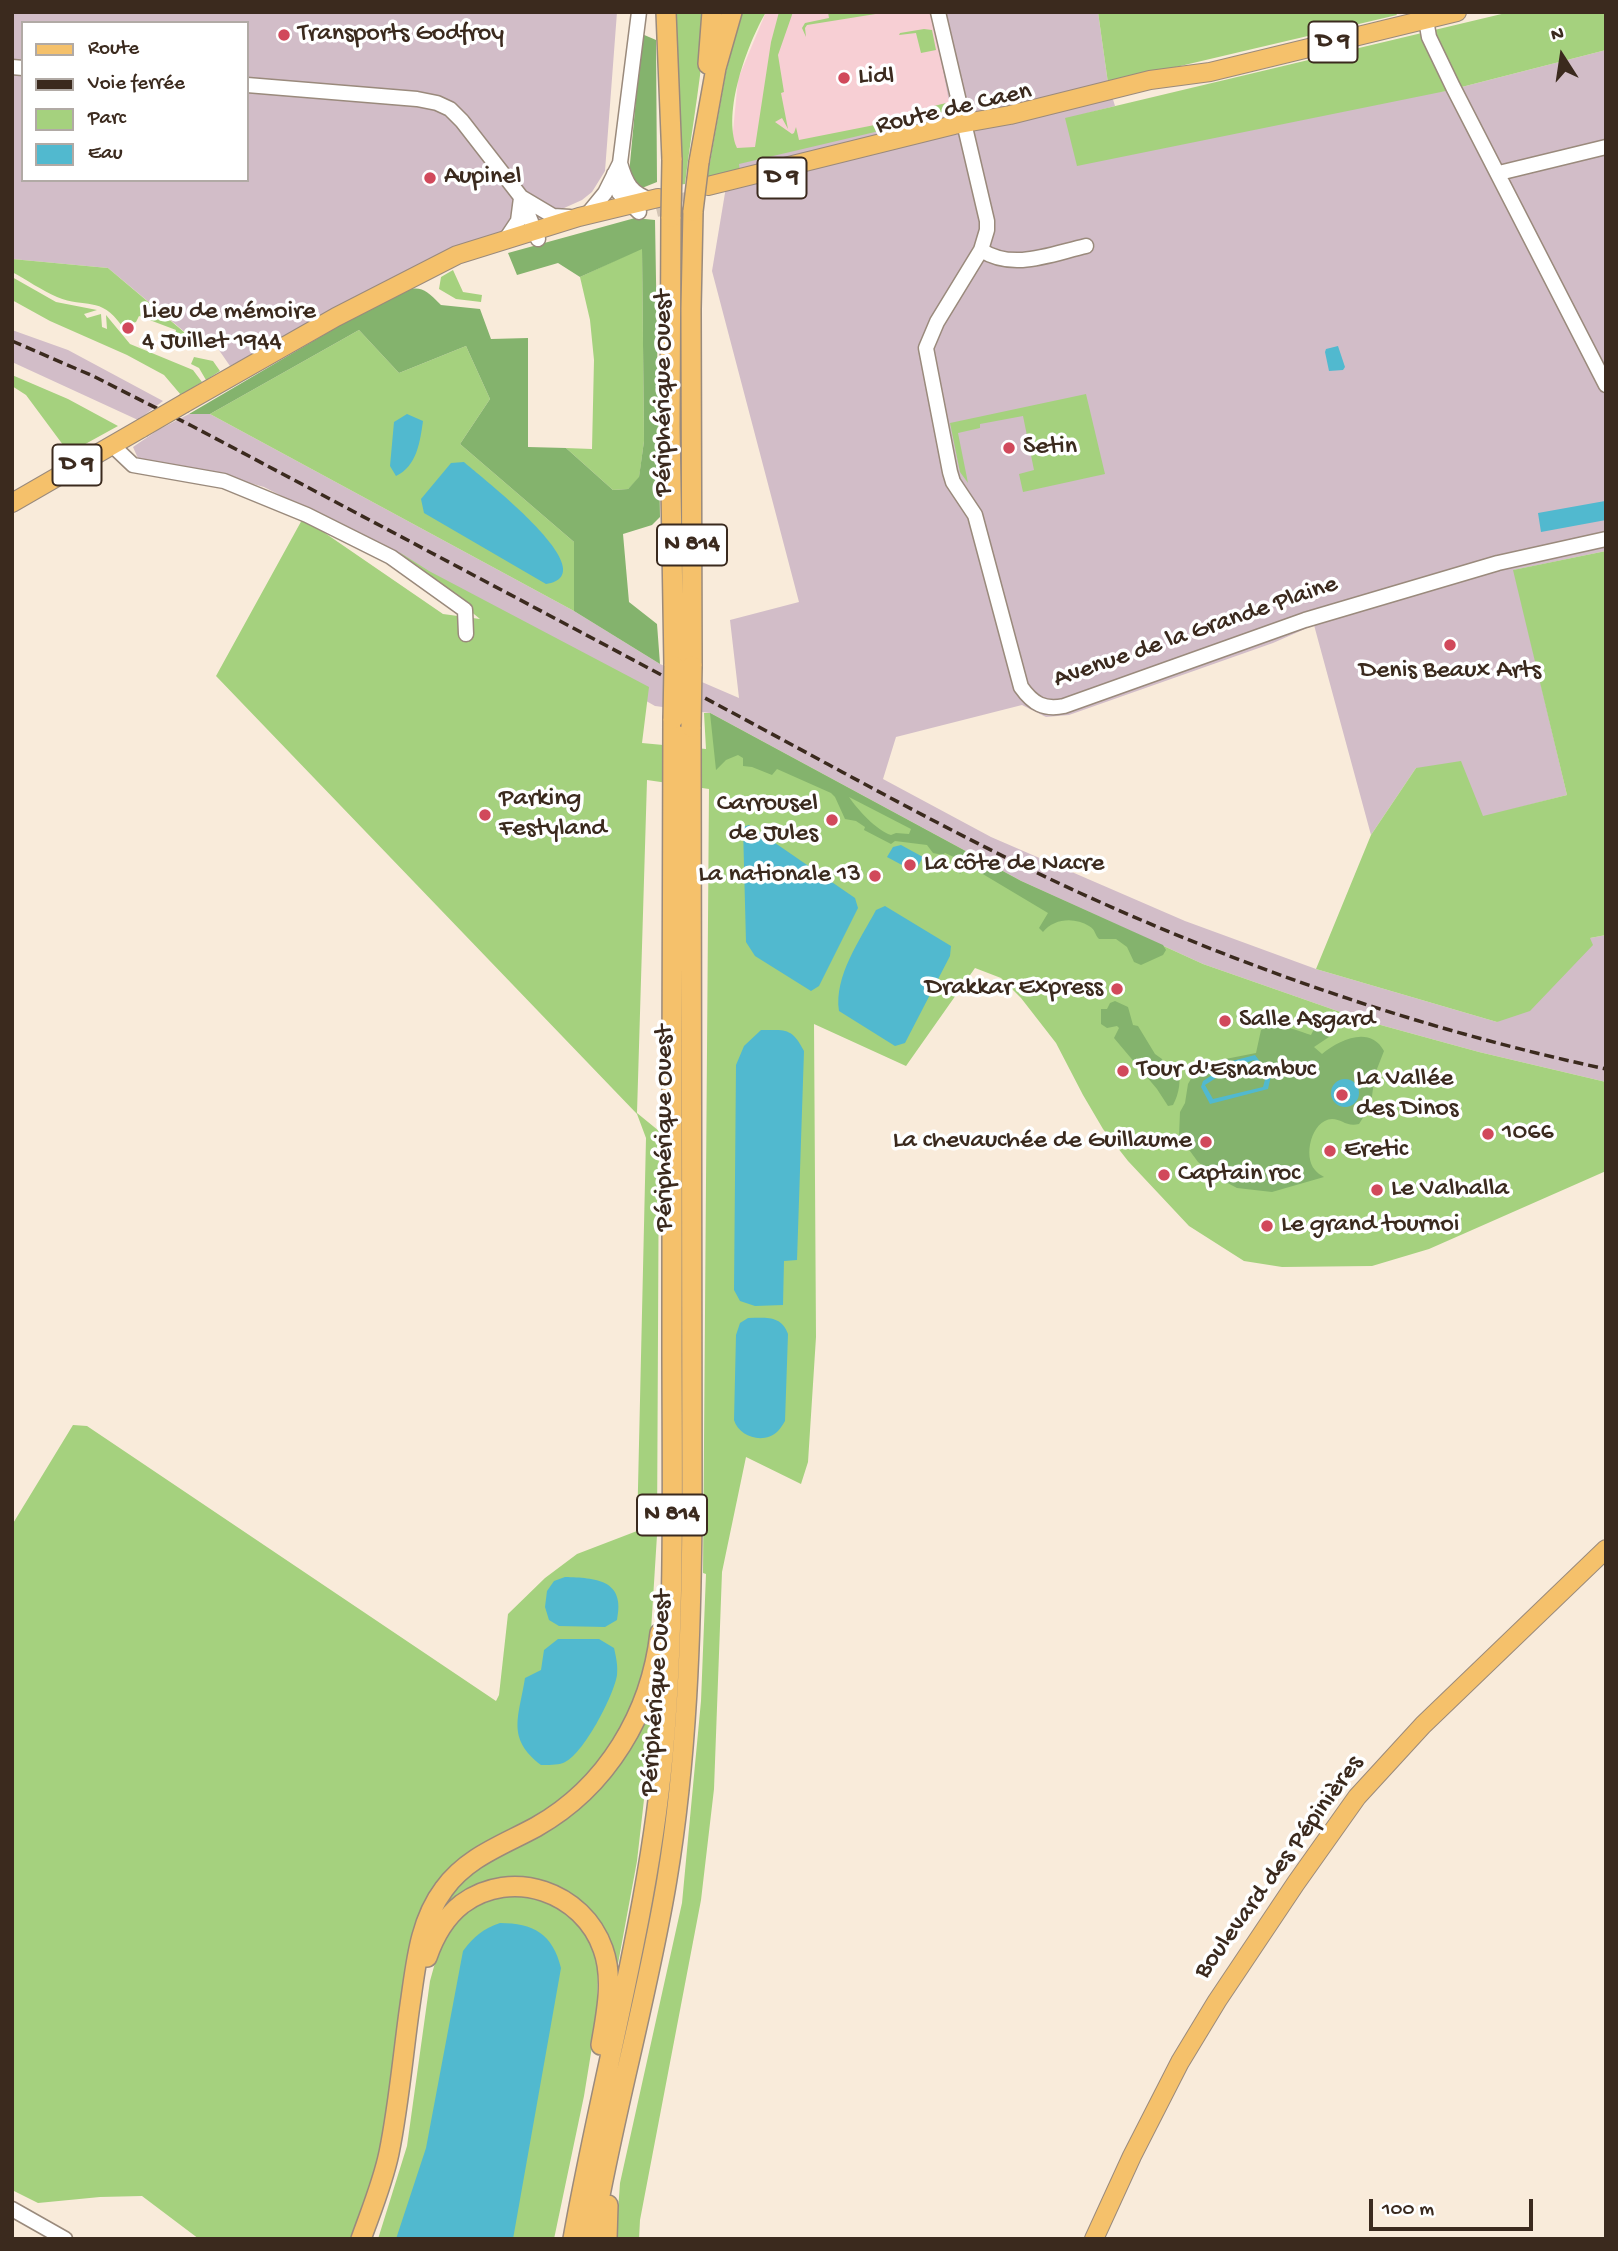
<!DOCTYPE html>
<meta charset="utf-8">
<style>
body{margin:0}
#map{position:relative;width:1618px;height:2251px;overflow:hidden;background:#f9ebda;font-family:"Gochi Hand",sans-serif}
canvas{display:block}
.frame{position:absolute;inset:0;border:14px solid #3b2a1e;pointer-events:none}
.legend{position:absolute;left:21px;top:21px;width:228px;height:161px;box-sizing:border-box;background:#fff;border:2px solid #b1aaa5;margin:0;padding:9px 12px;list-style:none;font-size:21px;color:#3b2a1e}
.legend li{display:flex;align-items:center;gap:14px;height:35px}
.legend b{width:35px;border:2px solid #b1aaa5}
.north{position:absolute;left:1527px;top:21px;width:70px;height:70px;-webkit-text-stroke:5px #fff;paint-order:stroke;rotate:348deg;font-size:19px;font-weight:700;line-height:28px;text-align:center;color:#3b2a1e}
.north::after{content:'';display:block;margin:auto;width:24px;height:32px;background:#3b2a1e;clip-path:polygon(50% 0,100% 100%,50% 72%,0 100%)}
.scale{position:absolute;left:1369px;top:2199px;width:164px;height:32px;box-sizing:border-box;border:4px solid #3b2a1e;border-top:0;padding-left:9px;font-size:21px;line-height:24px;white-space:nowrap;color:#3b2a1e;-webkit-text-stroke:5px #fff;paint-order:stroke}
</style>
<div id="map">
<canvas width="1618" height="2251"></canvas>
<div class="frame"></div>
<ul class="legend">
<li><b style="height:9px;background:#f5c16b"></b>Route</li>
<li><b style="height:9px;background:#3b2a1e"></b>Voie ferrée</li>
<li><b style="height:19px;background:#a5d17e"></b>Parc</li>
<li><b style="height:19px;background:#51b9cf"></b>Eau</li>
</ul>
<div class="north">N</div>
<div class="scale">100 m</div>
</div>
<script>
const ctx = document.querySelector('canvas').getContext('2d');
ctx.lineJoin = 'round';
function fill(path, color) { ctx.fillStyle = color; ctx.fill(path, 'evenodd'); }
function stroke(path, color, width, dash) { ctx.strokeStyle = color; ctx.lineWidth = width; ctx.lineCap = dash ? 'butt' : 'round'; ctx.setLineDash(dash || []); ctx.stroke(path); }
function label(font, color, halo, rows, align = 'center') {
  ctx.font = font + ' "Gochi Hand",sans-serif'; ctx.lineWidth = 7; ctx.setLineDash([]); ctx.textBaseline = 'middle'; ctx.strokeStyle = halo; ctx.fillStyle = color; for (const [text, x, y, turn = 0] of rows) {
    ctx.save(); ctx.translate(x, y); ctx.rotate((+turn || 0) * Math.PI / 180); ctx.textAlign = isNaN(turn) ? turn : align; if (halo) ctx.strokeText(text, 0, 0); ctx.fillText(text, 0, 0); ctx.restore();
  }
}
fill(new Path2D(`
 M 766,12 L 932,12 L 952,112 L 730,163 L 738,79 Z`), '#f7cfd4');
fill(new Path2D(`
 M 12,12 L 617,12 L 605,171 L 592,192 L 582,200 L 334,311 L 230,366 L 212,340 L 205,336 L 198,343 L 108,268 L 12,259 ZM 23,23 L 247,23 L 247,180 L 23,180 Z
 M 932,12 L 1098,12 L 1108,83 L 1115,106 L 1065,119 L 1446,91 L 1606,50 L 1606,551 L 1514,570 L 1567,795 L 1483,817 L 1416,768 L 1371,835 L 1314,625 L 1273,643 L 1069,715 L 1046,717 L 1022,705 L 896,737 L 883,779 L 991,837 L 1185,921 L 1316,969 L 1497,1022 L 1590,938 L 1606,935 L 1606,1082 L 1479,1052 L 1366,1021 L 1203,964 L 1021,881 L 710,713 L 655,706 L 325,518 L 264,487 L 220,475 L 140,463 L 133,447 L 158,430 L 189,414 L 210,414 L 574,611 L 660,664 L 739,698 L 730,620 L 799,602 L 712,271 L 730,163 L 951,112 Z
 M 12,330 L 68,350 L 163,401 L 138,420 L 12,362 Z`), '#d2bdc8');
fill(new Path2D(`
 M 677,12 L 706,12 C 703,70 692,126 685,184 L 677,185 Z
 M 742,12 L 766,12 C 747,45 722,112 737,148 L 755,147 L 771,42 L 779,12 L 793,12 L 778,55 L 784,92 L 781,93 L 788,129 L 782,118 L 775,122 L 792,134 L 794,133 L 796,127 L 799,140 L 925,115 L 934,106 L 946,103 L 942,112 L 926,120 L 739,164 L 740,173 L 707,179 L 726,72 Z
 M 828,12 L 838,12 L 839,14 L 888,12 L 807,25 L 805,28 L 806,37 L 802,28 L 805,23 L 829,18 Z
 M 1098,12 L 1395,12 L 1397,15 L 1108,83 Z
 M 1510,12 L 1606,12 L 1606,50 L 1446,91 L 1077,166 L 1065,118 Z
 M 924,29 L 932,30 L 936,50 L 921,53 L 916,33 L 899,35 L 900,33 Z
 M 642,248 L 644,441 L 639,478 L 628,489 L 613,490 L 566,448 L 592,449 L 594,360 L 590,320 L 580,277 Z
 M 12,259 L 108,268 L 203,348 L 174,338 L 176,330 L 139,316 L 136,322 L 122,326 C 100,295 86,309 57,297 C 41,290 27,280 12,272 Z
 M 453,270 L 463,292 L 482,295 L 481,302 L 456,299 L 439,289 L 441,277 Z
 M 12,277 L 56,302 L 97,310 L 84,314 L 87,318 L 101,314 L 102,327 L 107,329 L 106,315 L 130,344 L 193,370 L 202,382 L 181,395 L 164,375 L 151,368 L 127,355 L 50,321 L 12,300 Z
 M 359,330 L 399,373 L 466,346 L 490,399 L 460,444 L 574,542 L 574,611 L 210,414 Z
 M 194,357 L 213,361 L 220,371 L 206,380 L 199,368 L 191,364 Z
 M 12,375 L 68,399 L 118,426 L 69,453 L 26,395 L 12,386 Z
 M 1086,394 L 1105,474 L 1023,492 L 1019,474 L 1034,470 L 1023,416 L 980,424 L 980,428 L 958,433 L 968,483 L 960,472 L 950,423 Z
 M 303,518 L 443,614 L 480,619 L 399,552 L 429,571 L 649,687 L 642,743 L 706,749 L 704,713 L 710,713 L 1021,881 L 1203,964 L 1366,1021 L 1479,1052 L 1606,1082 L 1606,1171 L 1429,1249 L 1372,1266 L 1282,1267 L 1244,1261 L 1189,1226 L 1128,1161 L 1103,1129 L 1083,1095 L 1056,1043 L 1021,998 L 1001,978 L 975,968 L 906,1066 L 814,1024 L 816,1337 L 808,1462 L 801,1484 L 746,1457 L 722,1572 L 714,1789 L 701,1900 L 640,2220 L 639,2239 L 616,2239 L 620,2183 L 682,1903 L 701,1701 L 706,1574 L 703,1573 L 709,789 L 647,780 L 637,1113 L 659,1131 L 657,1535 L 651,1631 L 645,1669 L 624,1734 L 575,1793 L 435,1887 L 387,2130 L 355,2239 L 199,2239 L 142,2196 L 100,2197 L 38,2203 L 12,2190 L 12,1525 L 73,1425 L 87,1426 L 496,1701 L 499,1695 L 508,1614 L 545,1578 L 577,1554 L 637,1531 L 646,1138 L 637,1114 L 216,676 Z
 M 1606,551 L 1606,935 L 1590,938 L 1593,945 L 1530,1011 L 1497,1022 L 1316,969 L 1371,835 L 1416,768 L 1461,761 L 1483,816 L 1567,795 L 1513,570 Z
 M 649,1701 L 655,1703 L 637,1861 L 615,1980 L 605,1938 L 529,1881 L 433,1915 L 462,1874 L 568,1810 Z
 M 507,1894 L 548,1898 L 581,1928 L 593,1949 L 598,1967 L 597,2016 L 584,2096 L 554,2239 L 378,2239 L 407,2146 L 430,1981 L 438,1952 L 450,1929 L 466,1912 L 483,1902 Z`), '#a5d17e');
fill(new Path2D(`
 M 642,34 L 656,40 L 657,182 L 642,188 L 630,184 L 629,174 Z
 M 635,218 L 655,220 L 660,517 L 652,525 L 623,534 L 629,602 L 657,624 L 660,664 L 574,611 L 574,542 L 460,444 L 490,399 L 466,346 L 399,373 L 359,330 L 210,414 L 189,414 L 395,293 C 421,285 423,287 441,305 L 480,309 L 491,339 L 528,338 L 528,447 L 566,448 L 613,490 L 628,489 L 639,477 L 644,441 L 642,249 L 580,277 L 558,263 L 517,275 L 508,253 Z
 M 710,713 L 1021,881 L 1163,945 L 1166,950 L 1163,955 L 1141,965 L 1134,962 L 1127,947 L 1116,939 L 1099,939 C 1094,934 1096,930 1089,926 C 1075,917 1054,918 1043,932 L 1039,928 L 1048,913 L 966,864 L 960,874 L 954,861 L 956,858 L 945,853 L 943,855 L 933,853 L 927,845 L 895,841 L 891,844 L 864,830 L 865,827 L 856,821 L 845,819 L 835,797 L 831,793 L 777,769 L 772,775 L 752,767 L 743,766 L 743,758 L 738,755 L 726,760 L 716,770 ZM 849,797 L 911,829 L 909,834 L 896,833 L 891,835 C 876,830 858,810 849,797 Z
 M 1115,1001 L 1128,1007 L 1133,1025 L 1138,1026 L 1155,1054 L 1162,1059 L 1165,1068 L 1177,1068 C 1182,1079 1179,1094 1173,1105 L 1168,1106 L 1157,1089 L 1114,1038 L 1119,1028 L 1117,1026 L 1107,1028 L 1101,1024 L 1101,1009 L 1107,1009 L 1110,1003 Z
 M 1316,1025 L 1332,1028 L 1332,1035 L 1314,1047 L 1322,1054 C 1339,1040 1370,1025 1384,1051 L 1375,1074 L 1370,1111 L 1366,1113 L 1359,1124 C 1346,1127 1342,1119 1332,1119 C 1311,1120 1303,1157 1315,1170 C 1317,1173 1321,1175 1324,1177 L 1272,1192 L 1237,1188 L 1220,1179 L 1198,1162 L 1179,1136 L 1180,1112 L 1185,1103 L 1188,1084 L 1192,1077 L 1210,1062 L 1256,1053 L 1261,1030 C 1276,1021 1296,1030 1311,1035 Z`), '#84b36d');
fill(new Path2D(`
 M 1338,346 L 1345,367 L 1343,370 L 1329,371 L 1325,352 L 1326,349 Z
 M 407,414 L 423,421 C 420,442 417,466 396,476 L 390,466 L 394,422 Z
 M 464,462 C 478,475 610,575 546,584 L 424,513 L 421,499 L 451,463 Z
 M 1605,501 L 1606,520 L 1541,532 L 1538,513 Z
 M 749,825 L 855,898 L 858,908 L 819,986 L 811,991 L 755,956 L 746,942 L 743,827 Z
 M 901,845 L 923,857 L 915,872 L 887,857 L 893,847 Z
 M 885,906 L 951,946 L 950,956 L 905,1043 L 895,1046 L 839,1011 C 834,976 860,940 876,910 Z
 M 761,1030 C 785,1030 792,1027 804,1051 L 797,1260 L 784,1261 L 783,1305 L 755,1306 L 740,1301 L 734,1290 L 736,1065 L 744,1046 Z
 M 1255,1055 L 1271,1076 L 1268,1089 L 1210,1104 L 1201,1087 L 1203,1081 L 1221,1069 L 1224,1073 L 1205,1085 L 1213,1099 L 1263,1087 L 1266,1076 L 1254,1060 L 1228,1069 L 1226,1065 L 1232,1061 Z
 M1331 1093a14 14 0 1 1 28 0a14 14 0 1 1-28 0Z
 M 748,1318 C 766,1318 781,1315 788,1334 L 785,1421 C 783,1424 781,1428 778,1431 C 764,1445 739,1437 734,1420 L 736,1335 L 740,1323 Z
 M 565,1577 C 595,1578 626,1579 617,1620 L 605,1627 L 559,1626 L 549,1620 L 545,1607 L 547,1591 L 554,1581 Z
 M 558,1639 L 599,1639 L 614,1648 C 616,1657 618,1665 617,1675 C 614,1695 583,1756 563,1763 C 557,1765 548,1765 541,1765 C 506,1738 519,1717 525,1678 L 541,1670 L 544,1650 Z
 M 500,1923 C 533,1923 553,1934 561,1968 L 513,2239 L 396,2239 L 426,2148 L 463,1951 C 474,1936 483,1929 500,1923 Z`), '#51b9cf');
stroke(new Path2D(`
 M 656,208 L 708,196`), '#d3c4b4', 18, [18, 9]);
const minor = new Path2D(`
 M 938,12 L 987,221 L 987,230 L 981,250 L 937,322 L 926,348 L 950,472 L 953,482 L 975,515 L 1021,687 C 1033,704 1044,710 1064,706 L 1305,620 L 1498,563 L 1606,539
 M 1426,20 L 1429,37 L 1453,87 L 1606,385
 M 12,67 L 23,68
 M 247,85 L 417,99 L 437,103 L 450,109 L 462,121 L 521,197 L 538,239
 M 620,163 C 626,184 631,193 651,200
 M 1499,173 L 1606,147
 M 614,174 L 619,193 L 639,212
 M 521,197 L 553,216 L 570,217
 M 587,215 L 605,193 L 620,163 L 639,12
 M 506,239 L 518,221 L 521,198
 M 981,250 C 1013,271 1051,254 1086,246
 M 112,445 L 133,465 L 224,481 L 307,515 L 391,557 L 465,610 L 466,634
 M 12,2209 L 65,2239`);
const major = new Path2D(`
 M 708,186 L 954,125 L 1010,115 L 1150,80 L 1210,72 L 1457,12
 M 185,403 L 336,317 L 457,255 L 579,217 L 658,198
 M 12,503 L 142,428
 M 1094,2239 L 1132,2156 L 1180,2062 L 1217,2001 L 1296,1883 L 1357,1797 L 1423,1725 L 1606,1549`);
const highway = new Path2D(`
 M 666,12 L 672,160
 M 708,64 L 712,12
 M 699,162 L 716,68 L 732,12
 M 671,217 L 670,427 L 674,666
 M 692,666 L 691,309 L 693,211
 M 427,1957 C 434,1937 444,1918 462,1904 C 512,1867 583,1892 603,1949 C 614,1979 606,2015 601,2045
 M 361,2239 C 371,2211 383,2182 389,2153 C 399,2104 403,2054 410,2005 C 416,1965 419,1922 444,1889 C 467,1857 503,1845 536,1827 C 607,1787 651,1713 660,1633
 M 573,2239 C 603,2070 652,1904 665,1733 C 675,1603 672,1471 672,1341 C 673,1134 671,926 673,719
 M 592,2239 C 612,2118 647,2000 667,1879 C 687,1758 691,1636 692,1513 L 691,727
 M 607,2239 L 608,2205`);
stroke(minor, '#9a8a7c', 17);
stroke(major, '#9a8a7c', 20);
stroke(highway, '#9a8a7c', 22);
stroke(minor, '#fff', 14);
stroke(major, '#f5c16b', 18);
stroke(highway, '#f5c16b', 19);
stroke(new Path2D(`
 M 12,341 L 93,376 L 192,426 C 368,519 543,612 718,705 C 838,769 956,836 1080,893 C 1249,970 1424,1030 1606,1069`), '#3b2a1e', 3.5, [10, 5]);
const majorBridge = new Path2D(`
 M 142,428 L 185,403`);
const highwayBridge = new Path2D(`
 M 693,211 L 699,162
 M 671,217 L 672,160
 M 673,719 L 674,666
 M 691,727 L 692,666`);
stroke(majorBridge, '#9a8a7c', 20, []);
stroke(highwayBridge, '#9a8a7c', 22, []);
stroke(majorBridge, '#f5c16b', 18);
stroke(highwayBridge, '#f5c16b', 19);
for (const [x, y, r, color] of [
 [284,35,7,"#d1495b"],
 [844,78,7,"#d1495b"],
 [430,178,7,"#d1495b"],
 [128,328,7,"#d1495b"],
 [1009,448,7,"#d1495b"],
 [1450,645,7,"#d1495b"],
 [485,815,7,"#d1495b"],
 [832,820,7,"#d1495b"],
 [910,865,7,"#d1495b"],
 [875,876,7,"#d1495b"],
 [1117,989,7,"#d1495b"],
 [1225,1021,7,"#d1495b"],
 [1123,1071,7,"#d1495b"],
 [1342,1095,7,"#d1495b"],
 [1488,1134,7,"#d1495b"],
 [1206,1142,7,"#d1495b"],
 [1330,1151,7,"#d1495b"],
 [1164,1175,7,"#d1495b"],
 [1377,1190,7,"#d1495b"],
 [1267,1226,7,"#d1495b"]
]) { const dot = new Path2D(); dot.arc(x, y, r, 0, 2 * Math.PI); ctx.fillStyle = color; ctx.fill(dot); stroke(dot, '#fff', 2.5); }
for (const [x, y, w] of [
 [1333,42,49],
 [782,178,49],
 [77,465,49],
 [692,545,70],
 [672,1515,70]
]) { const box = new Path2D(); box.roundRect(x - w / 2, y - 20.5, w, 41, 5); ctx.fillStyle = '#fff'; ctx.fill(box); stroke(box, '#3b2a1e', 2); }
label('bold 24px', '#3b2a1e', null, [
 ["D 9",1333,42],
 ["D 9",782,178],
 ["D 9",77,465],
 ["N 814",692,545],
 ["N 814",672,1515]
]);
label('26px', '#3b2a1e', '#fff', [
 ["Transports Godfroy",298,35],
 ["Lidl",858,78],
 ["Aupinel",444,178],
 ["Lieu de mémoire",142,313],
 ["4 Juillet 1944",142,343],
 ["Setin",1023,448],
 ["Denis Beaux Arts",1450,672,"center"],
 ["Parking",499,800],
 ["Festyland",499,830],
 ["Carrousel",818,805,"right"],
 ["de Jules",818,835,"right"],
 ["La côte de Nacre",924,865],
 ["La nationale 13",861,876,"right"],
 ["Drakkar Express",1103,989,"right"],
 ["Salle Asgard",1239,1021],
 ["Tour d'Esnambuc",1137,1071],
 ["La Vallée",1356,1080],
 ["des Dinos",1356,1110],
 ["1066",1502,1134],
 ["La chevauchée de Guillaume",1192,1142,"right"],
 ["Eretic",1344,1151],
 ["Captain roc",1178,1175],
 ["Le Valhalla",1391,1190],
 ["Le grand tournoi",1281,1226]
], 'left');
label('26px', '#3b2a1e', '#fff', [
 ["Route de Caen",954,110,-13],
 ["Périphérique Ouest",665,393,-90],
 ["Avenue de la Grande Plaine",1196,633,-19],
 ["Périphérique Ouest",666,1128,-90],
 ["Périphérique Ouest",658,1693,-86],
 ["Boulevard des Pépinières",1280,1868,-54]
]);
</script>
